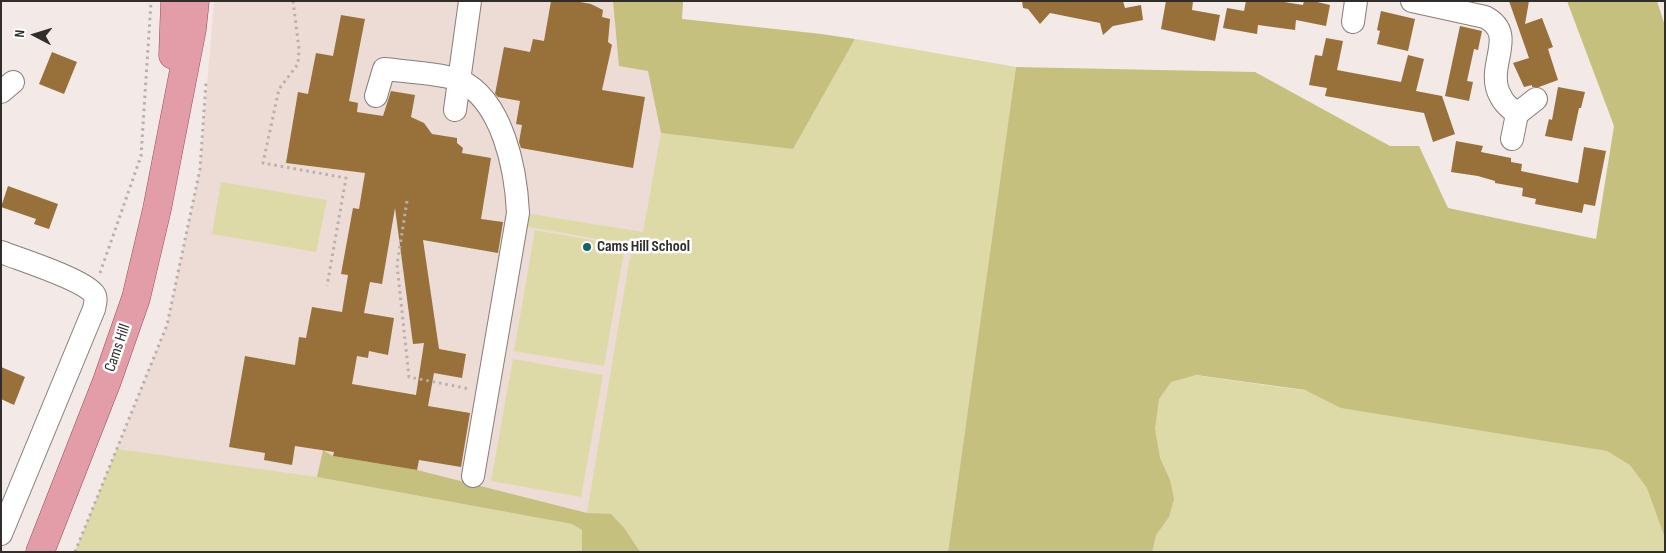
<!DOCTYPE html>
<style>
body{margin:0}
#map{position:relative;width:1666px;height:553px;overflow:hidden;background:#f3e9e6;font-family:"Sofia Sans Condensed",sans-serif}
canvas{display:block}
.frame{position:absolute;inset:0;border:2px solid #302d2b;pointer-events:none}
.north{position:absolute;left:10px;top:10px;width:50px;height:50px;-webkit-text-stroke:4px #fff;paint-order:stroke;rotate:275deg;font-size:14px;font-weight:700;line-height:20px;text-align:center;color:#302d2b}
.north::after{content:'';display:block;margin:auto;width:18px;height:22px;background:#302d2b;clip-path:polygon(50% 0,100% 100%,50% 72%,0 100%)}
</style>
<div id="map">
<canvas width="1666" height="553"></canvas>
<div class="frame"></div>
<div class="north">N</div>
</div>
<script>
const ctx = document.querySelector('canvas').getContext('2d');
ctx.lineJoin = 'round';
function fill(path, color) { ctx.fillStyle = color; ctx.fill(path, 'evenodd'); }
function stroke(path, color, width, dash) { ctx.strokeStyle = color; ctx.lineWidth = width; ctx.lineCap = dash ? 'butt' : 'round'; ctx.setLineDash(dash || []); ctx.stroke(path); }
function label(font, color, halo, rows, align = 'center') {
  ctx.font = font + ' "Sofia Sans Condensed",sans-serif'; ctx.lineWidth = 5; ctx.setLineDash([]); ctx.textBaseline = 'middle'; ctx.strokeStyle = halo; ctx.fillStyle = color; for (const [text, x, y, turn = 0] of rows) {
    ctx.save(); ctx.translate(x, y); ctx.rotate((+turn || 0) * Math.PI / 180); ctx.textAlign = isNaN(turn) ? turn : align; if (halo) ctx.strokeText(text, 0, 0); ctx.fillText(text, 0, 0); ctx.restore();
  }
}
fill(new Path2D(`
 M 214,1 L 683,1 L 682,19 L 821,34 L 1016,67 L 948,552 L 75,552 L 167,325 L 200,169 Z`), '#eddcd5');
fill(new Path2D(`
 M 855,39 L 1016,67 L 948,552 L 640,552 L 625,529 L 611,515 L 587,513 L 632,245 L 523,226 L 525,213 L 643,232 L 661,133 L 793,149 Z
 M 221,182 L 327,200 L 316,252 L 212,234 Z
 M 535,230 L 625,246 L 604,366 L 514,351 Z
 M 513,359 L 603,375 L 581,497 L 491,481 Z
 M 1144,368 L 1665,441 L 1665,552 L 1100,552 Z
 M 117,449 L 317,477 L 572,524 L 582,530 L 582,552 L 75,552 Z`), '#dddaa7');
fill(new Path2D(`
 M 613,1 L 683,1 L 682,19 L 821,34 L 855,39 L 793,149 L 661,133 L 648,71 L 619,66 Z
 M 1567,1 L 1657,1 L 1665,26 L 1665,538 L 1647,488 L 1630,465 L 1607,451 L 1341,408 L 1305,390 L 1196,375 L 1171,382 L 1159,399 L 1155,429 L 1160,458 L 1170,480 L 1174,499 L 1169,517 L 1156,535 L 1152,552 L 948,552 L 1016,67 L 1255,72 L 1390,146 L 1419,146 L 1448,208 L 1596,239 L 1614,126 Z
 M 323,450 L 333,456 L 417,470 L 587,513 L 611,514 L 625,529 L 640,552 L 582,552 L 582,530 L 572,524 L 317,477 Z`), '#c5c07e');
fill(new Path2D(`
 M 551,1 L 575,1 L 591,4 L 603,10 L 602,17 L 610,19 L 608,42 L 612,45 L 602,90 L 645,97 L 633,168 L 521,148 L 519,142 L 522,125 L 516,124 L 520,101 L 498,97 L 495,94 L 504,47 L 530,52 L 533,39 L 544,41 Z
 M 1022,1 L 1123,1 L 1125,8 L 1141,5 L 1143,20 L 1113,26 L 1103,35 L 1100,23 L 1050,13 L 1040,24 L 1028,9 L 1023,8 Z
 M 1166,1 L 1193,1 L 1192,10 L 1220,15 L 1215,41 L 1161,29 Z
 M 1246,1 L 1278,1 L 1303,5 L 1304,1 L 1313,1 L 1330,5 L 1326,26 L 1296,20 L 1295,30 L 1258,25 L 1257,34 L 1223,28 L 1227,8 L 1244,11 Z
 M 1509,1 L 1529,1 L 1525,24 L 1542,18 L 1553,47 L 1548,49 L 1558,80 L 1539,87 L 1532,87 L 1532,85 L 1524,87 L 1513,63 L 1529,58 Z
 M 1381,11 L 1415,19 L 1408,51 L 1377,44 L 1380,31 L 1377,30 Z
 M 341,15 L 365,19 L 349,101 L 358,103 L 357,112 L 383,116 L 391,91 L 415,95 L 411,117 L 424,123 L 432,134 L 457,138 L 457,143 L 463,148 L 462,153 L 491,158 L 481,219 L 503,222 L 498,253 L 423,240 L 439,349 L 466,354 L 462,378 L 434,373 L 428,406 L 470,413 L 461,467 L 419,460 L 417,470 L 333,456 L 334,452 L 295,446 L 292,465 L 264,460 L 265,453 L 229,447 L 245,356 L 295,365 L 299,337 L 306,338 L 312,307 L 342,312 L 348,275 L 341,274 L 353,208 L 359,209 L 365,173 L 286,163 L 298,92 L 308,94 L 316,53 L 333,56 ZM 395,208 L 413,344 L 424,343 L 416,395 L 352,384 L 357,356 L 368,358 L 369,351 L 388,355 L 394,318 L 364,313 L 370,282 L 382,284 Z
 M 1460,26 L 1482,31 L 1478,50 L 1474,49 L 1467,81 L 1473,82 L 1469,101 L 1445,96 Z
 M 1326,38 L 1343,41 L 1337,70 L 1401,82 L 1408,55 L 1424,59 L 1416,91 L 1442,96 L 1455,134 L 1433,142 L 1424,113 L 1325,96 L 1327,88 L 1309,85 L 1315,55 L 1322,56 Z
 M 52,52 L 77,62 L 64,94 L 39,84 Z
 M 1558,87 L 1585,92 L 1581,108 L 1579,108 L 1572,141 L 1545,136 L 1549,119 L 1552,120 Z
 M 1456,141 L 1483,146 L 1481,152 L 1511,158 L 1511,162 L 1522,164 L 1521,171 L 1578,183 L 1584,147 L 1606,151 L 1595,206 L 1584,204 L 1582,213 L 1535,204 L 1536,199 L 1522,196 L 1523,188 L 1495,183 L 1495,181 L 1478,176 L 1451,172 Z
 M 8,186 L 58,204 L 49,229 L 34,224 L 36,219 L 1,207 Z
 M 1,367 L 25,377 L 14,405 L 1,399 Z`), '#97703a');
const minor = new Path2D(`
 M 1412,1 L 1485,17 C 1520,35 1483,67 1501,97 C 1504,104 1511,109 1517,114
 M 1353,22 L 1356,1
 M 1,92 L 13,82
 M 376,96 L 384,69 C 400,71 446,74 459,80 C 503,100 516,170 518,213 L 473,476
 M 455,110 L 470,1
 M 1512,139 L 1517,114 L 1536,99
 M 1,252 C 21,260 83,279 94,294 C 97,298 95,304 94,309 L 1,534`);
const major = new Path2D(`
 M 173,55 L 175,1
 M 40,552 L 107,381 L 136,298 L 157,209 L 192,29 L 195,1`);
stroke(minor, '#867e7a', 24);
stroke(major, '#974b57', 29);
stroke(new Path2D(`
 M 293,1 L 299,49 L 298,64 L 279,89 L 263,163 L 346,178 L 327,286
 M 407,201 L 397,265 L 409,377 L 470,389
 M 100,273 L 141,156 L 151,2
 M 75,552 L 167,325 L 200,169 L 206,82`), '#b8b0ad', 3, [2.5, 4]);
stroke(minor, '#fff', 22);
stroke(major, '#e29da8', 28);
for (const [x, y, r, color] of [
 [587,247,5,"#156465"]
]) { const dot = new Path2D(); dot.arc(x, y, r, 0, 2 * Math.PI); ctx.fillStyle = color; ctx.fill(dot); stroke(dot, '#fff', 2); }
label('bold 16px', '#302d2b', '#fff', [
 ["Cams Hill School",597,247]
], 'left');
label('16px', '#302d2b', '#fff', [
 ["Cams Hill",118,348,-71]
]);
</script>
